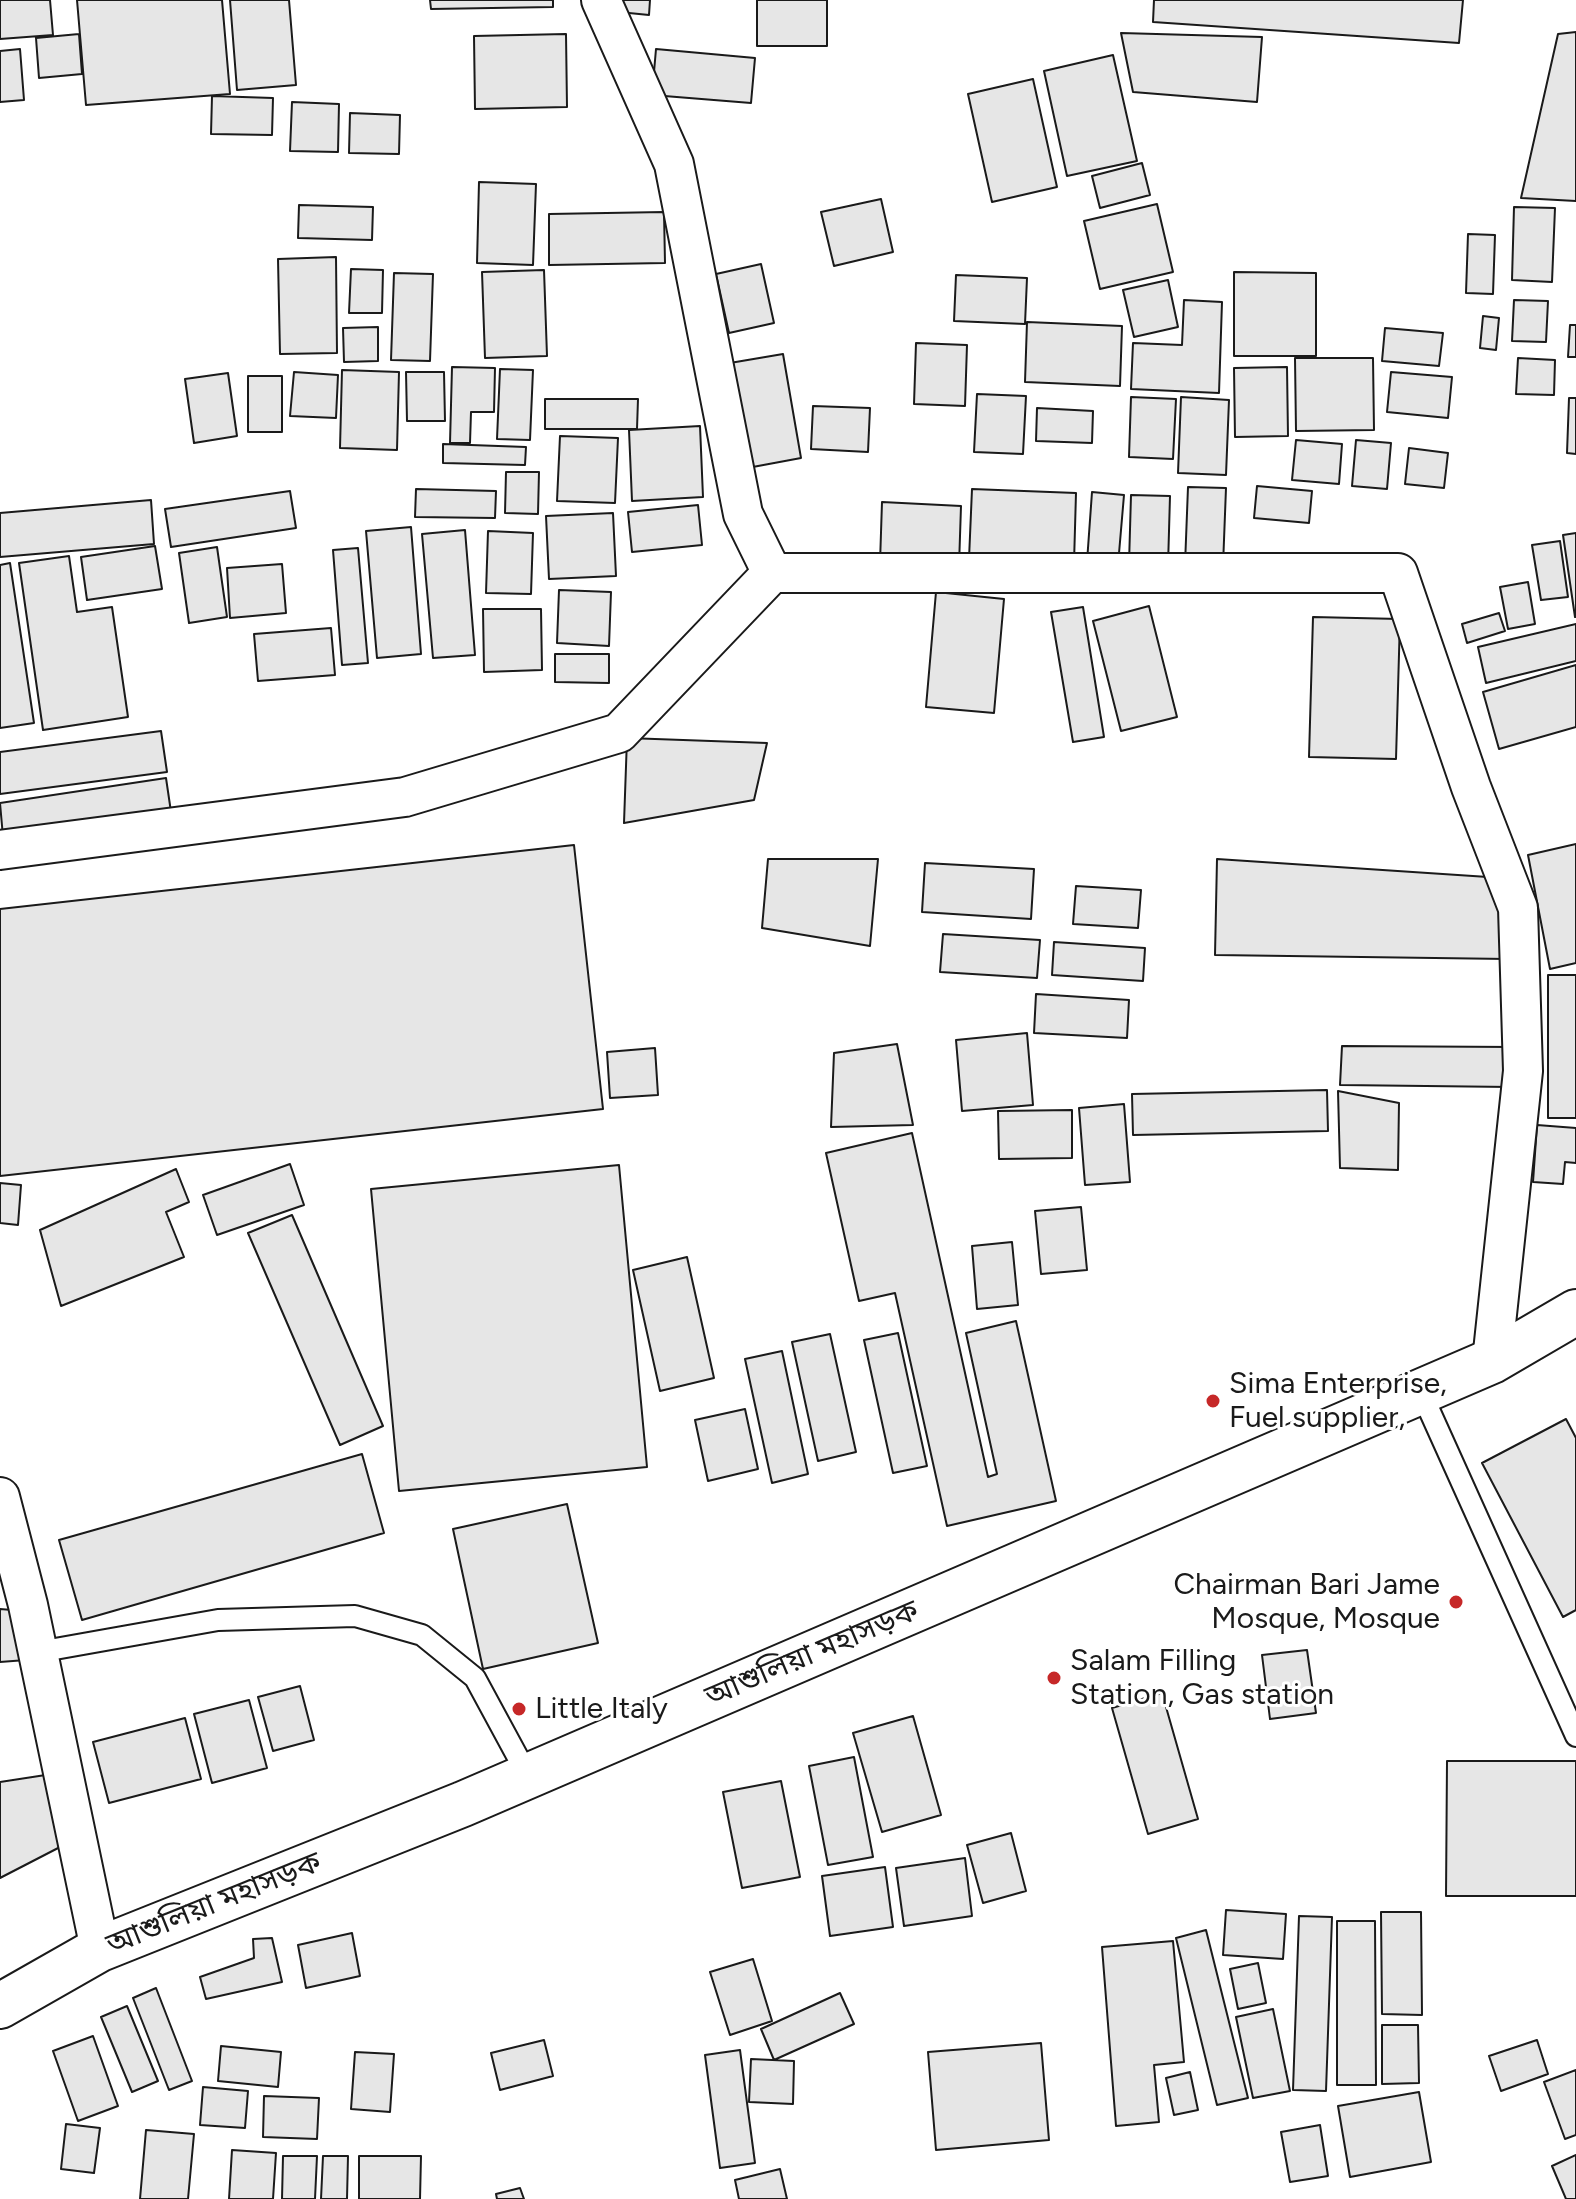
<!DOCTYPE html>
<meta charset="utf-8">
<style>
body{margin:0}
canvas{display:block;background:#fff}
</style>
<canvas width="1576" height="2199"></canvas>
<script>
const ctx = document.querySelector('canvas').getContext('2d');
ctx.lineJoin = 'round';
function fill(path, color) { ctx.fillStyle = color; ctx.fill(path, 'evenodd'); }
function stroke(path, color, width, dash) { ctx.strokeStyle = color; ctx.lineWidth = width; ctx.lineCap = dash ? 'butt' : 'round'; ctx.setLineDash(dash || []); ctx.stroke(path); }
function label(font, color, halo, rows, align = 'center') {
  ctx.font = font + ' Figtree,"Noto Sans Bengali",sans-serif'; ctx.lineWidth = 6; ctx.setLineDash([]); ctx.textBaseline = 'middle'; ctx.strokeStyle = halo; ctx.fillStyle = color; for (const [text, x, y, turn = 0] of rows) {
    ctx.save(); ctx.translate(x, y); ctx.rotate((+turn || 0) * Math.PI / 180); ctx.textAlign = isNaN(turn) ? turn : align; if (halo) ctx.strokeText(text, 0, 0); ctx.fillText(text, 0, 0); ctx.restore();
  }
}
const building = new Path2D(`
 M 0,0 L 50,0 L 53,35 L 0,39 Z
 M 77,0 L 222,0 L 230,94 L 86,105 Z
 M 230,0 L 289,0 L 296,85 L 237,90 Z
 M 430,0 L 553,0 L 553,7 L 431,9 Z
 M 610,0 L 650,0 L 649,15 L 609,11 Z
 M 757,0 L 827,0 L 827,46 L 757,46 Z
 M 1154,0 L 1463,0 L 1459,43 L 1153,22 Z
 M 1576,32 L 1576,201 L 1521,198 L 1558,34 Z
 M 1121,33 L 1262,37 L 1257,102 L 1133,92 Z
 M 79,34 L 82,74 L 39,78 L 36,38 Z
 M 566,34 L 567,107 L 475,109 L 474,36 Z
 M 20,49 L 24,100 L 0,102 L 0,51 Z
 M 656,49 L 755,58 L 751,103 L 652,95 Z
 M 1113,55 L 1137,161 L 1067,176 L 1044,71 Z
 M 1033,79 L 1057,187 L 992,202 L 968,94 Z
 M 212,96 L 273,98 L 272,135 L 211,134 Z
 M 292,102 L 339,104 L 338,152 L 290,151 Z
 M 350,113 L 400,115 L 399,154 L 349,153 Z
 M 1142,163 L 1150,195 L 1100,208 L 1092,176 Z
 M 479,182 L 536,184 L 533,265 L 477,263 Z
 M 881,199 L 893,252 L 834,266 L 821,212 Z
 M 1157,204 L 1173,272 L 1100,289 L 1084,221 Z
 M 299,205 L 373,207 L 372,240 L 298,238 Z
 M 1514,207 L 1555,208 L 1552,282 L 1512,280 Z
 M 664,212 L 665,263 L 549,265 L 549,214 Z
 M 1468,234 L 1495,235 L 1493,294 L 1466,293 Z
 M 336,257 L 337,353 L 280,354 L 278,259 Z
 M 761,264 L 774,323 L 729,333 L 716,274 Z
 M 351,269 L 383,270 L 382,313 L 349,313 Z
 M 544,270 L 547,356 L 485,358 L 482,272 Z
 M 1234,272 L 1316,273 L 1316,356 L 1234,356 Z
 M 394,273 L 433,274 L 430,361 L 391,360 Z
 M 956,275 L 1027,278 L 1025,324 L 954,321 Z
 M 1168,280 L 1178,327 L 1134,337 L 1123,290 Z
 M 1184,300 L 1222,302 L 1219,393 L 1131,389 L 1133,343 L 1182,345 Z
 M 1514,300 L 1548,301 L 1546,342 L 1512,341 Z
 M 1483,316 L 1499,318 L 1496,350 L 1480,348 Z
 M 1027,322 L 1122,326 L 1120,386 L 1025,382 Z
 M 1570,325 L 1576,325 L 1576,357 L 1568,357 Z
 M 378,327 L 378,361 L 344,362 L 343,328 Z
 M 1385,328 L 1443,333 L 1439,366 L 1382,361 Z
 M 916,343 L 967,345 L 965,406 L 914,404 Z
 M 783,354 L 801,458 L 742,469 L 724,364 Z
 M 1295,358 L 1373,358 L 1374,430 L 1296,431 Z
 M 1518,358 L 1555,360 L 1554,395 L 1516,394 Z
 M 452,367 L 495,368 L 494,412 L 471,412 L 470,443 L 450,443 Z
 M 1287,367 L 1288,436 L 1235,437 L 1234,368 Z
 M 500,369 L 533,370 L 530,440 L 497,439 Z
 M 342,370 L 399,372 L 397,450 L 340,448 Z
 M 294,372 L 338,375 L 336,418 L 290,416 Z
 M 406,372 L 444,372 L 445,421 L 407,421 Z
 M 1391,372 L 1452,377 L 1448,418 L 1387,412 Z
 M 228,373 L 237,436 L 194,443 L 185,379 Z
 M 248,376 L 282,376 L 282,432 L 248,432 Z
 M 977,394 L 1026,396 L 1023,454 L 974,452 Z
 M 1131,397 L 1176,399 L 1173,459 L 1129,457 Z
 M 1181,397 L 1229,400 L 1226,475 L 1178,473 Z
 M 1569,398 L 1576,398 L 1576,454 L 1567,453 Z
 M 545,399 L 638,399 L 637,429 L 545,429 Z
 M 813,406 L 870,408 L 868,452 L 811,449 Z
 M 1037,408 L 1093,411 L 1092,443 L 1036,441 Z
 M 700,426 L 703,497 L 632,501 L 629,430 Z
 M 560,436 L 618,438 L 615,503 L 557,501 Z
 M 1296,440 L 1342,444 L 1339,484 L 1292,480 Z
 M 1356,440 L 1391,443 L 1387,489 L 1352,486 Z
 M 443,444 L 526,447 L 525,465 L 443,463 Z
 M 1409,448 L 1448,453 L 1444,488 L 1405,484 Z
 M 506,472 L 539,472 L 538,514 L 505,513 Z
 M 1257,486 L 1312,491 L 1309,523 L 1254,518 Z
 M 1188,487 L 1226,488 L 1223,566 L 1185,565 Z
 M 416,489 L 496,491 L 495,518 L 415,517 Z
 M 972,489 L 1076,493 L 1074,563 L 969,559 Z
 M 290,491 L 296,528 L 171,547 L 165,509 Z
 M 1092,492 L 1124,495 L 1118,565 L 1087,562 Z
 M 1131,495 L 1170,496 L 1168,566 L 1129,564 Z
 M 151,500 L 154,544 L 0,557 L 0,513 Z
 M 882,502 L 961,506 L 959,566 L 880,563 Z
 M 698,505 L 702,545 L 632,552 L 628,512 Z
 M 613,513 L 616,576 L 549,579 L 546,516 Z
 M 411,527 L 421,654 L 377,658 L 366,531 Z
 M 465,530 L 475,655 L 433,658 L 422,534 Z
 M 488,531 L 533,533 L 531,594 L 486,593 Z
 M 1576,533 L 1576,617 L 1575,617 L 1563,535 Z
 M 1560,541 L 1568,597 L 1541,600 L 1532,545 Z
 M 155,546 L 162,589 L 87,600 L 81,557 Z
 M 217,547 L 227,617 L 189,623 L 179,553 Z
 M 358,548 L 368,663 L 342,665 L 333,550 Z
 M 69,556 L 77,612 L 112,607 L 128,717 L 43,730 L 19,563 Z
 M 10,563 L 34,723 L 0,728 L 0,565 Z
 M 282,564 L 286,613 L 230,618 L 227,568 Z
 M 1528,582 L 1535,624 L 1508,629 L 1500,587 Z
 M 559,590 L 611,592 L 609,646 L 557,643 Z
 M 936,592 L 1004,599 L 994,713 L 926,707 Z
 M 1149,606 L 1177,717 L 1121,731 L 1093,621 Z
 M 1083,607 L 1104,737 L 1073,742 L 1051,612 Z
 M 483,609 L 541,609 L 542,670 L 484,672 Z
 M 1499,613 L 1505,631 L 1467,643 L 1462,624 Z
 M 1313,617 L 1400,619 L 1396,759 L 1309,757 Z
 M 1576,624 L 1576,661 L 1486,683 L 1478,647 Z
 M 331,628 L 335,675 L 258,681 L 254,634 Z
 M 555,654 L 609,654 L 609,683 L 555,682 Z
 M 1576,665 L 1576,727 L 1499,749 L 1483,692 Z
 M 161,731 L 167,772 L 0,794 L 0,752 Z
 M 627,738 L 767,743 L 754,800 L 624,823 Z
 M 166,778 L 171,812 L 3,837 L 0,803 Z
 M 1576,844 L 1576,963 L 1550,969 L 1528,855 Z
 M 574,845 L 603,1109 L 0,1176 L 0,909 Z
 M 768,859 L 878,859 L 870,946 L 762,928 Z
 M 1217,859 L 1503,878 L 1508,959 L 1215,955 Z
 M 925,863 L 1034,869 L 1031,919 L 922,912 Z
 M 1076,886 L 1141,890 L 1138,928 L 1073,924 Z
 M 943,934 L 1040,940 L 1037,978 L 940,972 Z
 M 1054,942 L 1145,948 L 1143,981 L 1052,975 Z
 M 1548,975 L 1576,975 L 1576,1118 L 1548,1118 Z
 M 1036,994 L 1129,1000 L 1127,1038 L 1034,1033 Z
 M 1027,1033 L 1033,1105 L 962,1111 L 956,1040 Z
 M 897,1044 L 913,1125 L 831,1127 L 834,1053 Z
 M 1342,1046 L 1515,1047 L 1511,1087 L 1340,1085 Z
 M 655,1048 L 658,1095 L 610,1098 L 607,1052 Z
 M 1327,1090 L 1328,1131 L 1133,1135 L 1132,1094 Z
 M 1338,1091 L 1399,1103 L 1398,1170 L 1340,1168 Z
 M 1124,1104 L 1130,1182 L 1085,1185 L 1079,1108 Z
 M 1072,1110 L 1072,1158 L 999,1159 L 998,1111 Z
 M 1537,1125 L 1576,1128 L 1576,1163 L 1565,1162 L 1563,1184 L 1533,1182 Z
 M 912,1133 L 988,1477 L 997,1474 L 966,1333 L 1016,1321 L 1056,1501 L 947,1526 L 895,1293 L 859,1301 L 826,1153 Z
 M 290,1164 L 304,1205 L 217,1235 L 203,1195 Z
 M 619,1165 L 647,1467 L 399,1491 L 371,1189 Z
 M 176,1169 L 189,1202 L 166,1212 L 184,1257 L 61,1306 L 40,1230 Z
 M 0,1183 L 21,1185 L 18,1225 L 0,1223 Z
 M 1081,1207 L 1087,1270 L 1041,1274 L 1035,1211 Z
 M 292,1215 L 383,1426 L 340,1445 L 248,1233 Z
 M 1012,1242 L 1018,1305 L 977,1309 L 972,1246 Z
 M 687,1257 L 714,1378 L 660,1391 L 633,1270 Z
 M 898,1333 L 927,1466 L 893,1473 L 864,1340 Z
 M 830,1334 L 856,1452 L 818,1461 L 792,1342 Z
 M 782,1351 L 808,1474 L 772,1483 L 745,1359 Z
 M 745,1409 L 758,1469 L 708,1481 L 695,1420 Z
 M 1566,1419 L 1576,1438 L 1576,1610 L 1563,1617 L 1482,1463 Z
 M 362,1454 L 384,1533 L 82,1620 L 59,1540 Z
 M 567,1504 L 598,1643 L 483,1669 L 453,1529 Z
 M 0,1609 L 24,1611 L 26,1660 L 0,1662 Z
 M 1307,1650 L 1316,1713 L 1270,1719 L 1262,1655 Z
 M 300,1686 L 314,1740 L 273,1751 L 258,1697 Z
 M 1162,1693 L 1198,1819 L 1148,1834 L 1112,1708 Z
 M 249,1700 L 267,1768 L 212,1783 L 194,1714 Z
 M 913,1716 L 941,1815 L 882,1832 L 853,1733 Z
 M 185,1718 L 201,1779 L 109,1803 L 93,1742 Z
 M 854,1757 L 873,1857 L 828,1865 L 809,1766 Z
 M 1447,1761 L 1576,1761 L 1576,1896 L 1446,1896 Z
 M 52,1774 L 62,1846 L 0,1878 L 0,1782 Z
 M 781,1781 L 800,1877 L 742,1888 L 723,1792 Z
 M 1011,1833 L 1026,1891 L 983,1903 L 967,1845 Z
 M 965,1858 L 972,1916 L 904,1926 L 896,1868 Z
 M 885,1867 L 893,1927 L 830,1936 L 822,1876 Z
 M 1226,1910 L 1286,1914 L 1283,1959 L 1223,1955 Z
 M 1381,1912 L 1421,1912 L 1422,2015 L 1382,2014 Z
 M 1299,1916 L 1332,1917 L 1326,2091 L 1293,2090 Z
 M 1337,1921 L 1375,1921 L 1376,2085 L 1337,2085 Z
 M 1206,1930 L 1248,2098 L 1217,2105 L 1176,1938 Z
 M 352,1933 L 360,1976 L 306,1988 L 298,1945 Z
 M 272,1938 L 282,1982 L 206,1999 L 200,1977 L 254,1958 L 253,1939 Z
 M 1173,1941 L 1184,2062 L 1154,2065 L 1159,2122 L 1116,2126 L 1102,1947 Z
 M 753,1959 L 772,2021 L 730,2035 L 710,1972 Z
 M 1258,1963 L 1266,2003 L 1238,2009 L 1230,1969 Z
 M 156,1988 L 192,2081 L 169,2090 L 133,1998 Z
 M 840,1993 L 854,2024 L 774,2060 L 761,2029 Z
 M 127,2006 L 158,2081 L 132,2092 L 101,2017 Z
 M 1273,2009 L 1290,2091 L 1253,2098 L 1236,2017 Z
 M 1382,2025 L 1418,2025 L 1419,2083 L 1382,2084 Z
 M 93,2036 L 118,2106 L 78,2121 L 53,2051 Z
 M 544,2040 L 553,2076 L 500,2090 L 491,2053 Z
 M 1537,2040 L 1548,2074 L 1501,2091 L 1489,2056 Z
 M 1041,2043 L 1049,2140 L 936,2150 L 928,2052 Z
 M 221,2046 L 281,2052 L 278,2087 L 218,2081 Z
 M 740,2050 L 755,2163 L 720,2168 L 705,2055 Z
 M 355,2052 L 394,2054 L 390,2112 L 351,2109 Z
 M 751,2059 L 794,2061 L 793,2104 L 749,2102 Z
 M 1576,2070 L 1576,2135 L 1565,2139 L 1544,2082 Z
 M 1190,2072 L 1198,2110 L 1174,2115 L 1166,2078 Z
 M 203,2087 L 248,2091 L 245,2128 L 200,2125 Z
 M 1419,2092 L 1431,2162 L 1350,2177 L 1338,2106 Z
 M 264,2096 L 319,2098 L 317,2139 L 263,2137 Z
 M 66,2124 L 100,2128 L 94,2173 L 61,2169 Z
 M 1320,2125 L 1328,2176 L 1290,2182 L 1281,2132 Z
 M 146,2130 L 194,2134 L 188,2199 L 140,2199 Z
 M 232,2150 L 276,2153 L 273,2199 L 229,2199 Z
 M 1576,2155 L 1576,2199 L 1566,2199 L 1552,2166 Z
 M 283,2156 L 317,2156 L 315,2199 L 282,2199 Z
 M 323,2156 L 348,2156 L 347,2199 L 321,2199 Z
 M 359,2156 L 421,2156 L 420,2199 L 359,2199 Z
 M 780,2169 L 787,2199 L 739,2199 L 735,2180 Z
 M 520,2188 L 524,2199 L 497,2199 L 496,2194 Z`);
fill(building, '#e6e6e6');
stroke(building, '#1a1a1a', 2);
const service = new Path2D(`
 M 1421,1392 L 1576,1736
 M 38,1652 L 218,1620 L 355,1616 L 422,1635 L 475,1678 L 528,1776`);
const minor = new Path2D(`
 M 601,0 L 674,164 L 743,514 L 772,573
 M 0,850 L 405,797 L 619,733 L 772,573 L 1398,573 L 1471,787 L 1518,908 L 1523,1071 L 1492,1361
 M 0,1497 L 28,1605 L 100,1949`);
const trunk = new Path2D(`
 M 0,2006 L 100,1949 L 463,1804 L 1492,1361 L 1576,1312`);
stroke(service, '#1a1a1a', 24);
stroke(minor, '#1a1a1a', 42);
stroke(trunk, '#1a1a1a', 48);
stroke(service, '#fff', 20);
stroke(minor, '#fff', 38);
stroke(trunk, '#fff', 44);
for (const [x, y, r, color] of [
 [1213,1401,8,"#c62828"],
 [1456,1602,8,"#c62828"],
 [1054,1678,8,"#c62828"],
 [519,1709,8,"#c62828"]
]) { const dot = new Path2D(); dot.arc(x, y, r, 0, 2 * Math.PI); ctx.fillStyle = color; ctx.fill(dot); stroke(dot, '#fff', 3); }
label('30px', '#1a1a1a', '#fff', [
 ["Sima Enterprise,",1229,1384],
 ["Fuel supplier,",1229,1418],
 ["Chairman Bari Jame",1440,1585,"right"],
 ["Mosque, Mosque",1440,1619,"right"],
 ["Salam Filling",1070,1661],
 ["Station, Gas station",1070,1695],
 ["Little Italy",535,1709]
], 'left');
label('30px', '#1a1a1a', '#fff', [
 ["আশুলিয়া মহাসড়ক",812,1654,-23],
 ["আশুলিয়া মহাসড়ক",214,1904,-22]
]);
</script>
